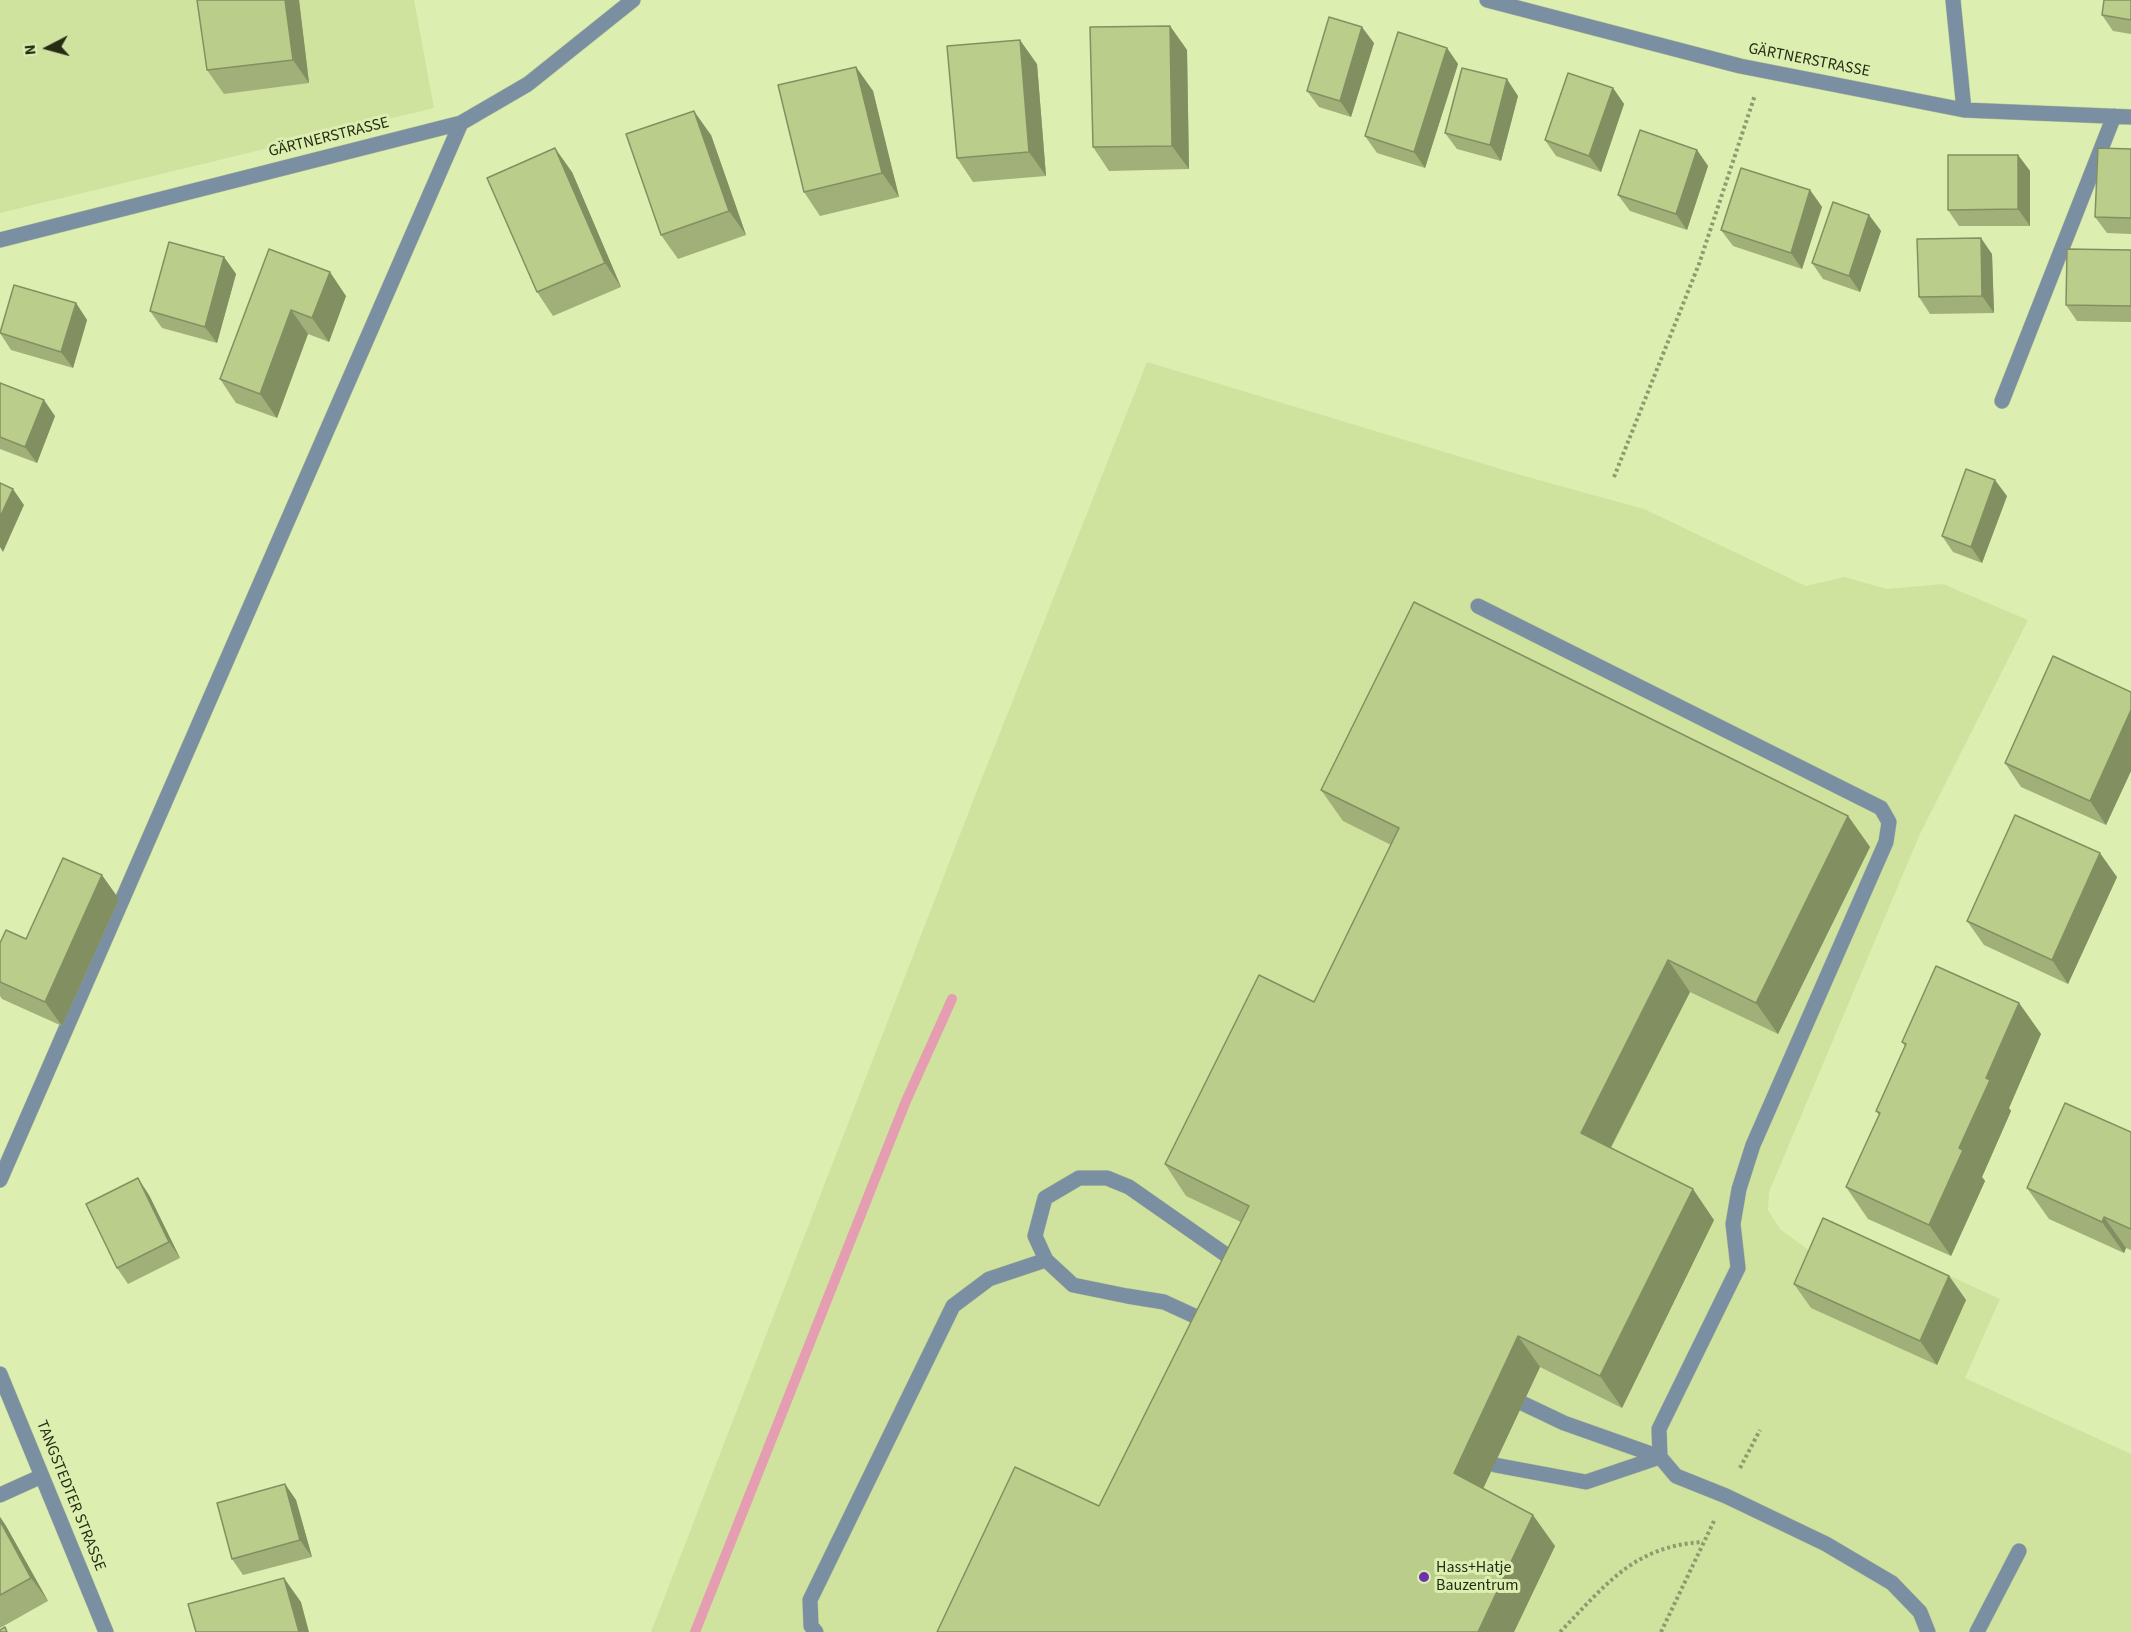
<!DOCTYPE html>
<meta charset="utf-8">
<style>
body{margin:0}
#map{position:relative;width:2131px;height:1632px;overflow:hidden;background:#dcefb1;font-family:"Source Sans 3",sans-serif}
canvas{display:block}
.north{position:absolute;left:18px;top:18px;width:60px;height:60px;-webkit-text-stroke:4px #dcefb1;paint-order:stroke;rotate:264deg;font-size:16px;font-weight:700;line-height:24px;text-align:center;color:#262c14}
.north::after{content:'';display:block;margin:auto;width:21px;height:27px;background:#262c14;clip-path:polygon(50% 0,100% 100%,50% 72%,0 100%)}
</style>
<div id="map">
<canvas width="2131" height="1632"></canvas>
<div class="north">N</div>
</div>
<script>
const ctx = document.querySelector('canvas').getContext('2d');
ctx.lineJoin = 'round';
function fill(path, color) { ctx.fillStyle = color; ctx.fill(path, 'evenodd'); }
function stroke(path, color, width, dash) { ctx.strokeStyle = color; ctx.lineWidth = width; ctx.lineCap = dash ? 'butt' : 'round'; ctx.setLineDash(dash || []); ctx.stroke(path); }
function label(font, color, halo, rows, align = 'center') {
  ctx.font = font + ' "Source Sans 3",sans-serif'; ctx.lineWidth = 6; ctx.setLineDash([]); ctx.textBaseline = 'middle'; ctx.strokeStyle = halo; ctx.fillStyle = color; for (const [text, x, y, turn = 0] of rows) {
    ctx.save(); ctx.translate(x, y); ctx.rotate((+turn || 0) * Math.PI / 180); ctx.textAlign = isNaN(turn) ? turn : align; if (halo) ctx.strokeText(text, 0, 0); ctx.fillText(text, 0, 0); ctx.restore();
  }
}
fill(new Path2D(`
 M 0,0 L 414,0 L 434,108 L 0,213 Z
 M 1147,362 L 1524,476 L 1644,509 L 1806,586 L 1844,577 L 1887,589 L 1943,584 L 2028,620 L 1920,834 L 1769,1192 L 1768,1210 L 1780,1229 L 1818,1257 L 1835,1223 L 2000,1299 L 1965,1378 L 2131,1454 L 2131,1632 L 651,1632 L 978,788 Z`), '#cfe39f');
stroke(new Path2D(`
 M 695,1632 L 906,1101 L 952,999`), '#e59db1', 10);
const minor = new Path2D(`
 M 1487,0 L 1740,66 L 1964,110 L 2131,117
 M 1953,0 L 1964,110
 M 0,240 L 461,123 L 528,84 L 633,0
 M 2002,401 L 2114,116
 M 1478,606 L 1881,808 L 1889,822 L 1886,842 L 1753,1145 L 1739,1189 L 1733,1224 L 1738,1268 L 1659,1429 L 1660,1457 L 1676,1476 L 1726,1496 L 1826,1544 L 1892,1583 L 1920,1612 L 1928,1632
 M 0,1180 L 461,123
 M 1212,1324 L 1164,1302 L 1127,1296 L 1073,1285 L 1046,1260 L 1035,1236 L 1045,1198 L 1079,1178 L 1107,1178 L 1129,1187 L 1242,1266
 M 0,1374 L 106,1632
 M 1524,1404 L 1564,1423 L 1660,1457
 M 1495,1465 L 1586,1482 L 1660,1457
 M 0,1495 L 42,1476
 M 816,1632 L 811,1626 L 810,1600 L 953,1306 L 989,1279 L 1046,1260
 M 1977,1632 L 2019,1551`);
stroke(minor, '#bbcc95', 16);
stroke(new Path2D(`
 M 1614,477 L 1699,264 L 1755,95
 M 1740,1468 L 1760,1430
 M 1560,1632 C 1606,1585 1633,1546 1703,1542
 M 1661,1632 L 1714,1521`), '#8d9b6d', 4, [3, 3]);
stroke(minor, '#7a90a2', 15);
fill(new Path2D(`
 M 299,0 L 309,83 L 224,94 L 207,70 Z
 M 2131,0 L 2131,34 L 2113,31 L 2102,15 Z
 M 1170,26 L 1187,50 L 1189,169 L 1109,171 L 1093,147 Z
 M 1374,43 L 1351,117 L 1319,107 L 1307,91 Z
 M 1447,48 L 1458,64 L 1425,168 L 1377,153 L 1365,136 Z
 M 1037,64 L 1046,176 L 973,182 L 957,158 Z
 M 856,67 L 873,91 L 899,197 L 820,216 L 804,192 Z
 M 1613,88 L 1624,104 L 1601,172 L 1556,156 L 1545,140 Z
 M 1518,96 L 1501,161 L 1457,149 L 1445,133 Z
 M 711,135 L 746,235 L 678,259 L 661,235 Z
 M 2131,149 L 2131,234 L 2107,233 L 2095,217 Z
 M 1697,150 L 1708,166 L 1687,230 L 1630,211 L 1618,195 Z
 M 2018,155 L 2030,171 L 2030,226 L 1959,226 L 1948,210 Z
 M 572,172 L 621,287 L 553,316 L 537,292 Z
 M 1810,190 L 1822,207 L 1802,269 L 1733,246 L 1721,230 Z
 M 1869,215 L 1881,231 L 1860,292 L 1823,279 L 1812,263 Z
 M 269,249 L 346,296 L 329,342 L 308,334 L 277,418 L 236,403 L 220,379 Z
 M 2131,250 L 2131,322 L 2077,321 L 2066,305 Z
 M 1992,254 L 1994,313 L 1930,314 L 1919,297 Z
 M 224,257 L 236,274 L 217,343 L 162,328 L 150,311 Z
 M 76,303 L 87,320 L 73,368 L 11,350 L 0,333 Z
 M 0,383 L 55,416 L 37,463 L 0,449 Z
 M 2007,496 L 1982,563 L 1953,552 L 1942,536 Z
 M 2131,692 L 2131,771 L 2106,825 L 2021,787 L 2005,763 Z
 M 1321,790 L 1848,816 L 1870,847 L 1778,1034 L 1690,992 L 1611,1148 L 1714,1220 L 1622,1408 L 1540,1367 L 1483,1488 L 1555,1546 L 1514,1632 L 937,1632 L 1099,1506 L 1241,1222 L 1186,1196 L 1165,1164 L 1314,1002 L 1391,845 L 1343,821 Z
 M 2117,877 L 2068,984 L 1984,945 L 1967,921 Z
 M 119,899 L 62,1026 L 2,999 L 0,996 L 0,943 L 26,939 Z
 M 2019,1003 L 2041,1034 L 2009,1108 L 2011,1111 L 1982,1177 L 1985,1181 L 1951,1256 L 1868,1219 L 1846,1187 L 1879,1115 L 1876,1111 L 1905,1046 L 1902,1042 Z
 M 2131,1132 L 2131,1250 L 2126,1248 L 2124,1253 L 2049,1219 L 2027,1188 Z
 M 149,1195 L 180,1258 L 128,1284 L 117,1268 Z
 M 1949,1276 L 1966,1300 L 1937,1365 L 1811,1308 L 1794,1284 Z
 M 285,1484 L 296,1500 L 312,1557 L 243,1575 L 232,1559 Z
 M 0,1517 L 6,1526 L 48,1601 L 0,1628 Z`), '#a0b078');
fill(new Path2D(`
 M 285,0 L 299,0 L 309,83 L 293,60 Z
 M 1170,26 L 1187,50 L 1189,169 L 1172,146 Z
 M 1362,27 L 1374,43 L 1351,117 L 1340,101 Z
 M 1020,40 L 1037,64 L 1046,176 L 1029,152 Z
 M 1447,48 L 1458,64 L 1425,168 L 1414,152 Z
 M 856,67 L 873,91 L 899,197 L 882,173 Z
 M 1507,79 L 1518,96 L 1501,161 L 1490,145 Z
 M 1613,88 L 1624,104 L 1601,172 L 1589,156 Z
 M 694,111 L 711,135 L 746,235 L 729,211 Z
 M 555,148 L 572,172 L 621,287 L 605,263 Z
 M 1697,150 L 1708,166 L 1687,230 L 1676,214 Z
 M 2018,155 L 2030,171 L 2030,226 L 2018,209 Z
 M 1810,190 L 1822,207 L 1802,269 L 1791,253 Z
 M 1869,215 L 1881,231 L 1860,292 L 1849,276 Z
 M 1981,238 L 1992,254 L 1994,313 L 1982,296 Z
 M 224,257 L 236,274 L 217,343 L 205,327 Z
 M 330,272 L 346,296 L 329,342 L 312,318 Z
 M 76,303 L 87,320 L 73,368 L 61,352 Z
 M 291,310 L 308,334 L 277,418 L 260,394 Z
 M 44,400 L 55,416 L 37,463 L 25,447 Z
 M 1995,480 L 2007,496 L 1982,563 L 1971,547 Z
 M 13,489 L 24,505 L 3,552 L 0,547 L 0,517 Z
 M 2131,710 L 2131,771 L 2106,825 L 2090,801 Z
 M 1848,816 L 1870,847 L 1778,1034 L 1756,1003 Z
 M 2100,853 L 2117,877 L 2068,984 L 2052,960 Z
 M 102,875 L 119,899 L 62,1026 L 45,1002 Z
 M 1668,960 L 1690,992 L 1602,1164 L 1581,1133 Z
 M 2019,1003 L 2041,1034 L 2009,1108 L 2011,1111 L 1982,1177 L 1985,1181 L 1951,1256 L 1929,1225 L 1986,1078 Z
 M 138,1178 L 149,1195 L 180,1258 L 169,1242 Z
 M 1693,1189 L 1714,1220 L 1622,1408 L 1600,1376 Z
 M 2104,1217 L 2126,1248 L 2124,1253 L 2102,1222 Z
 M 1949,1276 L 1966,1300 L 1937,1365 L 1920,1341 Z
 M 1518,1336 L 1540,1367 L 1476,1504 L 1454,1473 Z
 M 285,1484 L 296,1500 L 312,1557 L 300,1540 Z
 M 1533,1515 L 1555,1546 L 1514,1632 L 1478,1632 Z
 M 0,1517 L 6,1526 L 48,1601 L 31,1578 L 0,1521 Z
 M 284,1578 L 301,1602 L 309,1632 L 299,1632 Z`), '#829061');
const building = new Path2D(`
 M 197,0 L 285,0 L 293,60 L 207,70 Z
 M 2104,0 L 2131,0 L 2131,20 L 2102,15 Z
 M 1329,17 L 1362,27 L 1340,101 L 1307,91 Z
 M 1170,26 L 1172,146 L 1093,147 L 1090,27 Z
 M 1398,32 L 1447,48 L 1414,152 L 1365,136 Z
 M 1020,40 L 1029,152 L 957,158 L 947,46 Z
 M 856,67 L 882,173 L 804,192 L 778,85 Z
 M 1462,68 L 1507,79 L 1490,145 L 1445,133 Z
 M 1568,73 L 1613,88 L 1589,156 L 1545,140 Z
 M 694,111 L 729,211 L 661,235 L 626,134 Z
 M 1640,130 L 1697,150 L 1676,214 L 1618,195 Z
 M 555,148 L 605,263 L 537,292 L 487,178 Z
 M 2098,148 L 2131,149 L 2131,218 L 2095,217 Z
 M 1948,155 L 2018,155 L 2018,209 L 1948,210 Z
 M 1741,168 L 1810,190 L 1791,253 L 1721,230 Z
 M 1833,202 L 1869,215 L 1849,276 L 1812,263 Z
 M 1981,238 L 1982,296 L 1919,297 L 1917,239 Z
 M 169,242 L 224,257 L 205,327 L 150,311 Z
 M 269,249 L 330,272 L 312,318 L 291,310 L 260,394 L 220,379 Z
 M 2067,249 L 2131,250 L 2131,306 L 2066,305 Z
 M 14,285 L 76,303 L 61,352 L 0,333 Z
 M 0,383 L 44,400 L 25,447 L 0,437 Z
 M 1966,469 L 1995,480 L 1971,547 L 1942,536 Z
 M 0,483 L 13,489 L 0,517 Z
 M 1414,602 L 1848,816 L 1756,1003 L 1668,960 L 1581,1133 L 1693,1189 L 1600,1376 L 1518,1336 L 1454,1473 L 1533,1515 L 1478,1632 L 937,1632 L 1015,1467 L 1099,1506 L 1249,1206 L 1165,1164 L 1259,975 L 1314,1002 L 1399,828 L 1321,790 Z
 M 2053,656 L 2131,692 L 2131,710 L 2090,801 L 2005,763 Z
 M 2015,815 L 2100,853 L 2052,960 L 1967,921 Z
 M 63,858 L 102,875 L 45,1002 L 0,982 L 0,943 L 6,930 L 26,939 Z
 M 1936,966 L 2019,1003 L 1986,1078 L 1990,1080 L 1959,1148 L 1963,1150 L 1929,1225 L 1846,1187 L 1880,1113 L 1876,1111 L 1906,1044 L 1902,1042 Z
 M 2065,1103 L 2131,1132 L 2131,1229 L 2104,1217 L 2102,1222 L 2027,1188 Z
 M 138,1178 L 169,1242 L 117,1268 L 86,1204 Z
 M 1823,1218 L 1949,1276 L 1920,1341 L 1794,1284 Z
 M 285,1484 L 300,1540 L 232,1559 L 217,1503 Z
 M 0,1521 L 31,1578 L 0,1595 Z
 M 284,1578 L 299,1632 L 196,1632 L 188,1604 Z
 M 5,1627 L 7,1632 L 0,1632 L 0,1630 Z`);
fill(building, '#bacd8b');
stroke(building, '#829061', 1.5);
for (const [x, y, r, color] of [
 [1424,1577,6,"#6b32a9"]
]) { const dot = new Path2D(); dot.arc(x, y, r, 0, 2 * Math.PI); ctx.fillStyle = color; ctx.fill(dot); stroke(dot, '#dcefb1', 2); }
label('16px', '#262c14', '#dcefb1', [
 ["GÄRTNERSTRASSE",1809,61,11],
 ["GÄRTNERSTRASSE",329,138,-14],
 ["TANGSTEDTER STRASSE",70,1496,68]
]);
label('16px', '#262c14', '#dcefb1', [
 ["Hass+Hatje",1436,1568],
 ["Bauzentrum",1436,1586]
], 'left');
</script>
